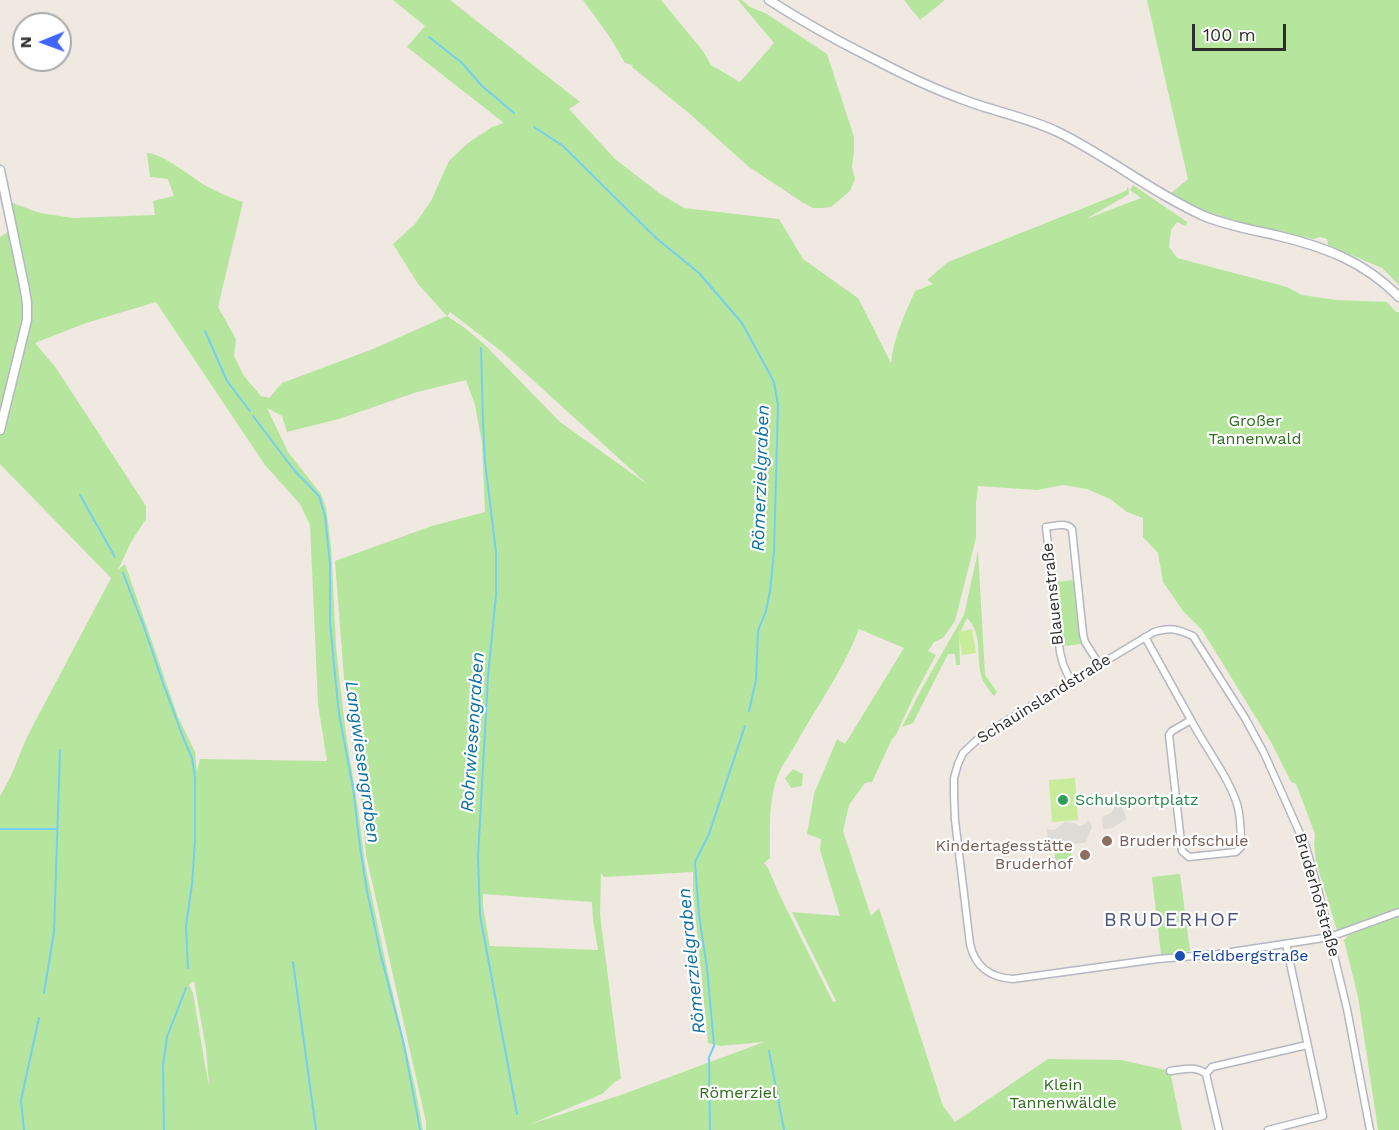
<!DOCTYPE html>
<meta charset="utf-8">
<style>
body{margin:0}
#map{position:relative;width:1399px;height:1130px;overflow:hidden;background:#efe9e1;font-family:"Work Sans",sans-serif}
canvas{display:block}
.north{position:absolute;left:12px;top:12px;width:60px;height:60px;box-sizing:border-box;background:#fff;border:2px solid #ababab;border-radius:50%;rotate:269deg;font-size:16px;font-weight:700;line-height:24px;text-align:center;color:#2e2e2e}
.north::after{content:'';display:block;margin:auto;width:21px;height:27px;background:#4264fb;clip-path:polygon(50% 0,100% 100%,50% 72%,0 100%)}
.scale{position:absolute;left:1192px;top:24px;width:94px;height:27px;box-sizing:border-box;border:3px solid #2e2e2e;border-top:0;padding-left:8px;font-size:18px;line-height:21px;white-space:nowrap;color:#2e2e2e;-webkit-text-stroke:4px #fff;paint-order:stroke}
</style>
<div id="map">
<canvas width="1399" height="1130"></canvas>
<div class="north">N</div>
<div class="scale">100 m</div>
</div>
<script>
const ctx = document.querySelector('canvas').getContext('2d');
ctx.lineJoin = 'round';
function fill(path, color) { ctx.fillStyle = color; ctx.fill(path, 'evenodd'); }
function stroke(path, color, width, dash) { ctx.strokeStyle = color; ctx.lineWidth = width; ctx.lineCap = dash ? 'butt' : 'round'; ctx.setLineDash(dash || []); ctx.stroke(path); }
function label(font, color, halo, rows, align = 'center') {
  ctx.font = font + ' "Work Sans",sans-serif'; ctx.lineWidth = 4.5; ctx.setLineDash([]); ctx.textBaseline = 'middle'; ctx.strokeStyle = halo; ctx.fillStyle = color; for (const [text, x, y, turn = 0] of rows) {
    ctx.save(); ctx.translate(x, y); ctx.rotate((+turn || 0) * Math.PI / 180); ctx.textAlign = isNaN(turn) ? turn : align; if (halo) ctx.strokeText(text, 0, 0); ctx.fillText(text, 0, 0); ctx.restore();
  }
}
fill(new Path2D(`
 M 393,0 L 450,0 L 580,102 L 569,109 L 615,159 L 659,193 L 684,208 L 779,219 L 803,259 L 858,298 L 891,363 C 893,339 905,314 915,291 L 933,284 L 927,280 L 948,262 L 1126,191 L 1128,186 L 1129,194 L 1086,219 L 1141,198 L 1130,190 L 1133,185 L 1187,222 L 1186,226 L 1177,222 L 1171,230 L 1169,247 L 1177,258 L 1287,287 L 1302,295 L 1336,300 L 1387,302 L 1396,312 L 1399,312 L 1399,909 L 1341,930 L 1337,930 L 1316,862 L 1314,844 L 1315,834 L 1296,784 L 1291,782 L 1271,742 L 1202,630 L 1183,611 L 1163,582 L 1158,553 L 1143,537 L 1143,518 L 1127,512 L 1110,499 L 1087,489 L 1063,485 L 1037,490 L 978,486 L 976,503 L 976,538 L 955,621 L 943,638 L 934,642 L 928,651 L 936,655 L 913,698 L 896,735 L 892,739 L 872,782 L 865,783 L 849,805 L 843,831 L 871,916 L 879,908 L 943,1106 L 955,1122 L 1048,1059 L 1121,1060 L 1170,1071 L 1182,1130 L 426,1130 L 426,1122 L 366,855 L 362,808 L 345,692 L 335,561 L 432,526 L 485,512 L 482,443 L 475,405 L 466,380 L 417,392 L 339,419 L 287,432 L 282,416 L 267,408 L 288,452 L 321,494 L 326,508 L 331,546 L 336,645 L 339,676 L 346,734 L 358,808 L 365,864 L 387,969 L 415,1087 L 423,1130 L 0,1130 L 0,796 L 10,778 L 27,737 L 111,578 L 0,464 L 0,237 L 12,229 L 7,201 L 40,213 L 73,218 L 155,215 L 153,201 L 174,196 L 168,179 L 150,177 L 147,153 C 163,153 193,179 208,187 C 219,193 231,198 243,202 L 218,307 L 236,339 L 234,356 L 244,376 L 261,396 L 269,398 L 282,383 L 373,349 L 447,316 L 418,284 L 393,244 L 415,224 L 431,201 L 449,161 L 468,143 L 492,127 L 504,123 L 407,47 L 425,26 ZM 156,302 L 265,465 L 300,504 L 310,525 L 318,704 L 327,761 L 200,759 L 197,772 L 195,752 L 178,717 L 125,564 L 118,570 L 131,542 L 146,519 L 146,506 L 56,368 L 35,343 L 86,323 ZM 450,312 L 501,351 L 647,484 L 560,422 L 484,344 L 465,328 L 447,316 ZM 859,629 L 904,648 L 845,744 L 837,739 L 814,794 L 807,834 L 821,839 L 820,850 L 840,916 L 792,912 L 836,1001 L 833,1002 L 781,898 L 768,868 L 764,863 L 770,858 C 770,830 768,801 778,775 C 782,765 789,756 794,747 C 816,707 843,671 859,629 ZM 693,872 L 693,890 L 708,1043 L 720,1046 L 764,1042 L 621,1095 L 531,1124 L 602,1094 L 616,1081 L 621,1079 L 600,915 L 601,873 L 604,877 ZM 483,894 L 592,902 L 593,920 L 598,950 L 490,946 L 483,907 ZM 194,981 L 206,1049 L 209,1085 L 205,1065 L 193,993 L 189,985 Z
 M 583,0 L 661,0 L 703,51 L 711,65 L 740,82 L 774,43 L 738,0 L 742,0 L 750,7 L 767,14 L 827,54 L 854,137 L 854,151 L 852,167 L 855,179 L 850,191 L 831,207 L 822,208 L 813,208 L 802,202 L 749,167 L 690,114 L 632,67 L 633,65 L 625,63 L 611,39 Z
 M 904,0 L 945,0 L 920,20 Z
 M 1147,0 L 1399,0 L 1399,285 L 1382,268 L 1328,245 L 1327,239 L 1320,237 L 1314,239 L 1226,220 L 1208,214 L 1170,194 L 1188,179 Z
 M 978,551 L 985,675 L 997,692 L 994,696 C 989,690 983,683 981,675 C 976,656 983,634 967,618 L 959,635 L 960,665 L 956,665 L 955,654 L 948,654 L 913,723 L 902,727 L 921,690 L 964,615 Z
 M 1075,580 L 1081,644 L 1063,646 L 1055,582 Z
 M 793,769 L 803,774 L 802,786 L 791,788 L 785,778 Z
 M 1071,847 L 1072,865 L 1056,867 L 1054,849 Z
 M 1180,874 L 1190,951 L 1161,955 L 1152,877 Z
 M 1399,916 L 1399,1130 L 1378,1130 L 1358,997 L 1344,940 L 1348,935 Z`), '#b6e59e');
fill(new Path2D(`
 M 972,629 L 976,653 L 962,655 L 958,632 Z
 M 1075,778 L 1078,820 L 1052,822 L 1049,780 Z`), '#c9ec9a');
fill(new Path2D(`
 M 1114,803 L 1120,803 L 1127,819 L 1112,828 L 1103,829 L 1102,817 L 1111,813 L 1114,809 Z
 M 1088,820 L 1090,822 L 1092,827 L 1086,842 L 1071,845 L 1061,840 L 1052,841 L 1048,843 L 1047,829 L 1054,830 L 1065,822 L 1074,823 L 1080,826 L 1085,824 Z`), '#dfdcd8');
stroke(new Path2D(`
 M 429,37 L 462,63 L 482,86 L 514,113
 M 534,127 L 563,146 L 656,238 L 699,273 L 742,323 L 774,382 L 778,405 L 774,552 L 770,591 L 766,611 L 758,631 L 756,680 L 749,711
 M 205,331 L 227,381 L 250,411
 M 481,348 L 483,422 L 485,462 L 496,552 L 496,595 L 488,676 L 478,857 L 480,915 L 517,1114
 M 253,416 L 294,470 L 319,496 L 325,516 L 330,564 L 330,621 L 334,665 L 339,714 L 353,788 L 360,847 L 367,891 L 381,956 L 404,1045 L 420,1130
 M 80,495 L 115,557
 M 123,573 L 144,627 L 164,686 L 183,737 L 192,758 L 195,777 L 195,841 L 192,884 L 186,926 L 188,968
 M 0,829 L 57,829
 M 293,962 L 316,1130
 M 44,993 L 54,932 L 60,750
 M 769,1051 L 784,1130
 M 24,1130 L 21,1100 L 39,1018
 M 164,1130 L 163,1066 L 167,1037 L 186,988
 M 710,1130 L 709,1057 L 714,1046 L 707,968 L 699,915 L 695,862 L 709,834 L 745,726`), '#75cff0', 2);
const street = new Path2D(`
 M 1145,637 L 1191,720 C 1205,747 1228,776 1237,804 C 1241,817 1241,833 1241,847 L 1236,852 L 1189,857 L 1182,851 L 1169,735 L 1172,731 L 1191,720
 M 1071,682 L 1063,664 L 1060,652 L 1046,527 C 1055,526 1066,522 1072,529 L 1083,634 L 1085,642 L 1099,664
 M 1170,1071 C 1181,1070 1196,1065 1206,1074 L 1219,1130
 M 1206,1074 L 1212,1067 L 1307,1045
 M 1268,1130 L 1323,1116 L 1286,944
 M 1370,1130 L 1347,1009 L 1319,893 L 1306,847 L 1264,753 L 1245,718 L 1193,636 C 1177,629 1171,627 1154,632 L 1006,721 L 978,739 L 963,753 L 958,764 L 954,778 L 954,796 L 955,820 L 970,944 C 975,967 991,978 1013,979 L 1158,959 L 1218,954 L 1330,937 L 1399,912`);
const secondary = new Path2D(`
 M 769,0 C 800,20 832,38 864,54 C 895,70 926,86 959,98 C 991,111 1027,117 1058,132 C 1109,157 1153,193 1204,216 C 1228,226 1254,230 1279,236 C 1325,247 1365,262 1399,297
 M 0,170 L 24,285 L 27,303 L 27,320 L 0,430`);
stroke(street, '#b4b7c1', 9);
stroke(secondary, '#b4b7c1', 11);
stroke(street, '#fff', 6);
stroke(secondary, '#fff', 8);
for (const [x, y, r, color] of [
 [1063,800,6,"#2e9e5b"],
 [1107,841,6,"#8d6e63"],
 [1085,855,6,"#8d6e63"],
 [1180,956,6,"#1a4fb4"]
]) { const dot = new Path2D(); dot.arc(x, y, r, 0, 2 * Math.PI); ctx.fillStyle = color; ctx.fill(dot); stroke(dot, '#fff', 2); }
label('16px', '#2c6e1b', '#fff', [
 ["Großer",1255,421],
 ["Tannenwald",1255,439],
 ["Klein",1063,1085],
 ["Tannenwäldle",1063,1103],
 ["Römerziel",738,1093]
]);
label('16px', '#2e2e2e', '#fff', [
 ["Blauenstraße",1053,594,-96],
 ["Schauinslandstraße",1044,699,-32],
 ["Bruderhofstraße",1317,895,74]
]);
label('16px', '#27864d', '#fff', [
 ["Schulsportplatz",1075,800]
], 'left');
label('16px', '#785e54', '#fff', [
 ["Bruderhofschule",1119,841],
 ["Kindertagesstätte",1073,846,"right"],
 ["Bruderhof",1073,864,"right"]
], 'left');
label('16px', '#164399', '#fff', [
 ["Feldbergstraße",1192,956]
], 'left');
label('italic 18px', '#0d6fa3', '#fff', [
 ["Römerzielgraben",761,478,-88],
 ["Rohrwiesengraben",473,732,-86],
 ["Langwiesengraben",362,762,82],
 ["Römerzielgraben",692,961,-96]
]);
ctx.letterSpacing = '1.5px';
label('20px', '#4d5680', '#fff', [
 ["BRUDERHOF",1172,920]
]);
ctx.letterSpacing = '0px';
</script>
